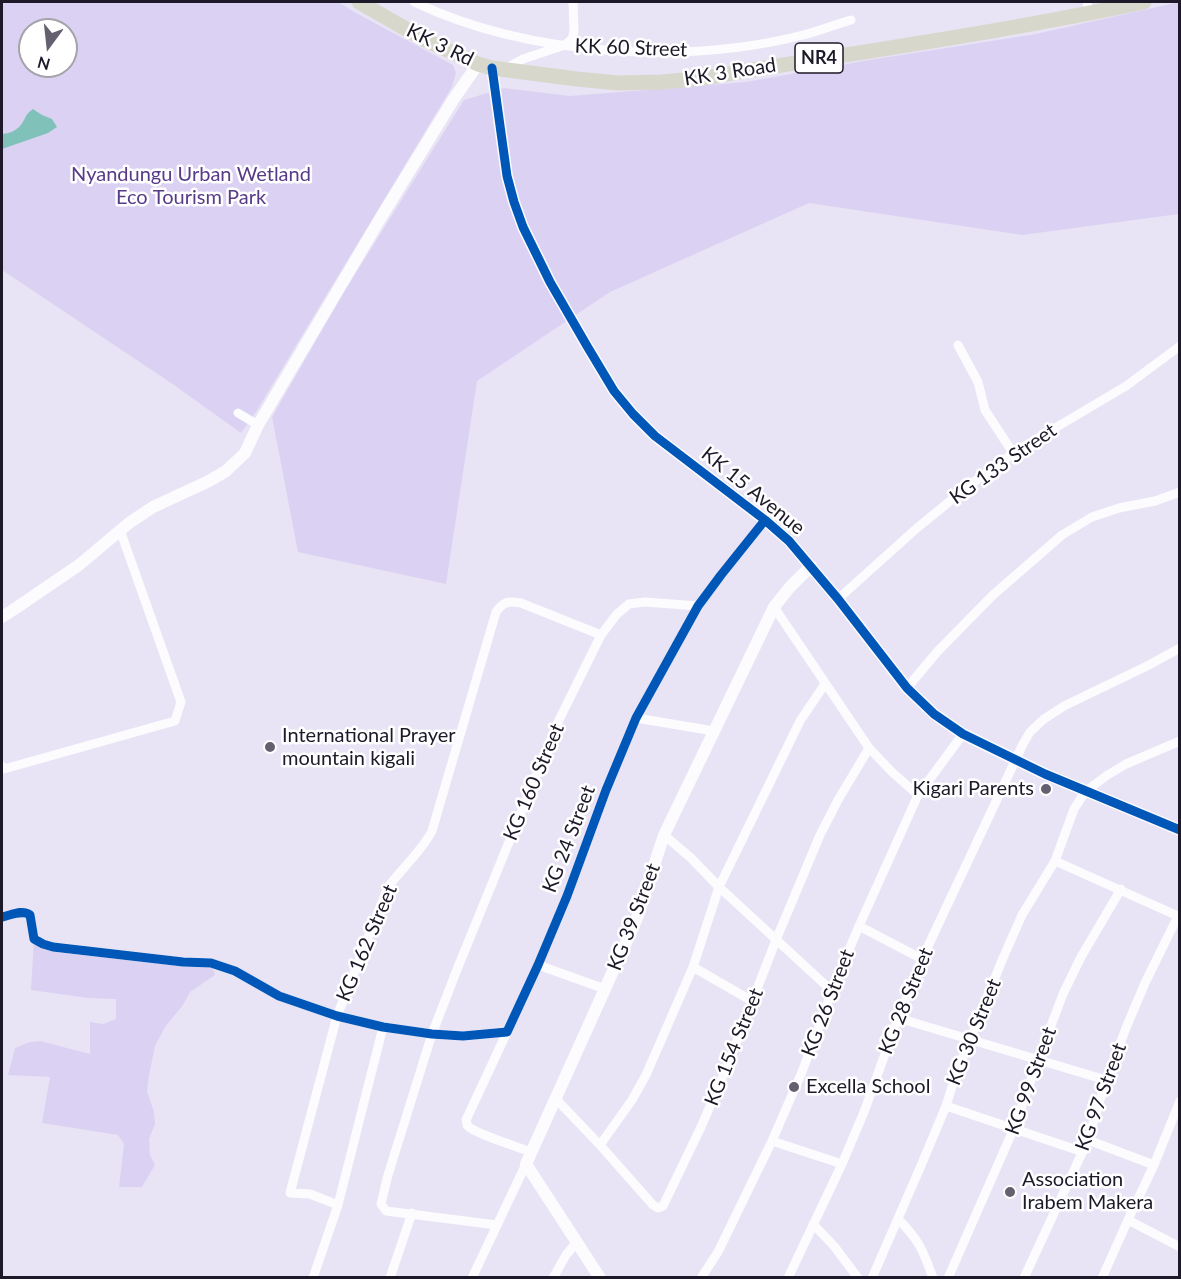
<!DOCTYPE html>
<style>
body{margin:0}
#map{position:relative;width:1181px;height:1279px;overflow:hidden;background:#e8e4f5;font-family:Lato,sans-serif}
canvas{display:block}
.frame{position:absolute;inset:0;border:3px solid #1d1928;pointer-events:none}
.north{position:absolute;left:18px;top:18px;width:60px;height:60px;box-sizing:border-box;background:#fff;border:2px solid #a5a3a9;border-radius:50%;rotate:195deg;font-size:16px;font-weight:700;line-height:24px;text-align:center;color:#1d1928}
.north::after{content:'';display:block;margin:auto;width:21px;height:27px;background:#646070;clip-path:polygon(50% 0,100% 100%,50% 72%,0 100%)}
</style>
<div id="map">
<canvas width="1181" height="1279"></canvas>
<div class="frame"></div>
<div class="north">N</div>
</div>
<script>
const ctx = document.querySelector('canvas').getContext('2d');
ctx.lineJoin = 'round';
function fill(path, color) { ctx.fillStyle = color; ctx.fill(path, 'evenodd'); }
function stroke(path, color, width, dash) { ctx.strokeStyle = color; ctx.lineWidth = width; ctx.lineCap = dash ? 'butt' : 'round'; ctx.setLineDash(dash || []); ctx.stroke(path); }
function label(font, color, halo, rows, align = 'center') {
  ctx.font = font + ' Lato,sans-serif'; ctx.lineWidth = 5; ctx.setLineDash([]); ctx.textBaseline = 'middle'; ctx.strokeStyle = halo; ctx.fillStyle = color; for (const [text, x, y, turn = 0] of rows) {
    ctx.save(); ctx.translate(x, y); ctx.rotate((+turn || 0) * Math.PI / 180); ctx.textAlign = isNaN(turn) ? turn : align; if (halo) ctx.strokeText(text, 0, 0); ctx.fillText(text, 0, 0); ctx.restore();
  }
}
fill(new Path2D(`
 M 2,2 L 338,2 L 356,13 L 453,65 L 456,73 L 452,87 L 254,415 L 241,433 L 174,385 L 2,270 ZM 30,30 L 66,30 L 66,66 L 30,66 Z
 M 1179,2 L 1179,214 L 1022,235 L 809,203 L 610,292 L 477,381 L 446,584 L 298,552 L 272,417 L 344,292 L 464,100 L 504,88 L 570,96 L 746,82 L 869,60 L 1036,34 Z
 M 34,939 L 43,944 L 211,963 L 215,975 L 190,992 L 183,1005 L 165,1027 L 155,1046 L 149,1075 L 147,1091 L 154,1112 L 155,1124 L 149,1139 L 150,1155 L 155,1165 L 142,1187 L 119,1187 L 124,1144 L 118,1135 L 42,1123 L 50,1077 L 8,1075 L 15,1048 L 30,1042 L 40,1041 L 90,1054 L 90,1022 L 103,1024 L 116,1019 L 116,999 L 88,998 L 31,990 Z`), '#dbd2f3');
fill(new Path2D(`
 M 33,109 L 42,115 L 52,119 L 57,127 L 48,133 L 2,149 L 2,134 C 7,134 16,131 20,126 C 26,119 24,115 33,109 Z`), '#80c2ba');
stroke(new Path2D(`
 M 414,2 C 528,56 685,66 807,34 C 822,30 837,24 851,20
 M 1087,2 L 1089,14
 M 505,69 L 523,59 L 565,45 L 572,39 L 574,32 L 573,2
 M 958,345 L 978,382 L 985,410 L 1013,453
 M 238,413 L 258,425
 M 838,599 L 917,528 L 971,484 L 1018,450 L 1126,386 L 1180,346
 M 774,607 L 869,748 L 892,772 L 918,795
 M 907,688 L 937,652 L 993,595 L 1062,535 L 1092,517 L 1119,508 L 1155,501 L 1180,492
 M 636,718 L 714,731
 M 2,766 L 4,769 L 175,721 L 181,702 L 120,530
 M 664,835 L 691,858 L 719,887 L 832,991
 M 1055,861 L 1180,917
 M 2,917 C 11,915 23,909 30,915 L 34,939 L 43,944 L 53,947 L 183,962 L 211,963 L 235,971 L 279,996 L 337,1016 L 383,1027 L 432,1034 L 463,1036 L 507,1032 L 538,965 L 567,896 L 606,790 L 636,718 L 698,606 L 721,575 L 765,520
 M 859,926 L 922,959
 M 538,965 L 605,989
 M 693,967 L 752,1001
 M 898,1018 L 1106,1080
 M 507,1032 L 466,1120 C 467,1122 467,1124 467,1125 C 472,1133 521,1148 531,1152
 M 556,1099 L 600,1145 L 653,1205 L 658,1208 L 663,1206 L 701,1127 L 726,1069 L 776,940 L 820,835 L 838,800 L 869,748
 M 946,1106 L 1083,1152
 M 1088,1140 L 1154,1165
 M 772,1141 L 842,1164
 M 600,1145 L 632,1100 L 646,1075 L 693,967 L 719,887 L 800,721 L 825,684
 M 338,1205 L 310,1194 L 290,1193 L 337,1016 L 388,887 C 402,868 421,852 432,831 L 496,612 C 504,601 508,601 521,603 L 601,635
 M 898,1219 C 919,1240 923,1250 933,1278
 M 1128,1220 L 1180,1247
 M 813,1224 L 834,1246 L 858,1278
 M 497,1225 L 386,1211 L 381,1204 L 388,1175 L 432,1034 L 458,967 L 558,722 L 601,635 L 617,614 L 629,604 L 645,602 L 698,606
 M 313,1278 L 338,1205 L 383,1027
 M 390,1278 L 412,1213
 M 472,1278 L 526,1164
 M 553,1278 L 566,1255 L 577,1242
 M 701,1278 L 718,1252 L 772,1141 L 802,1072 L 832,991 L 859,926 L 918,795 L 963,734
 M 788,1278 L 842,1164 L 864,1112 L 898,1018 L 922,959 L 1023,744 L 1030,732 L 1044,719 L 1064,706 L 1149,665 L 1180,648
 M 872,1278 L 920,1168 L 946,1106 L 956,1074 L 1003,958 L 1022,915 L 1055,861 L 1074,809 L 1085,792 L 1106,776 L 1126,764 L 1180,741
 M 948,1278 L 1014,1128 L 1038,1060 L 1063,994 L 1081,957 L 1121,889
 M 1024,1278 L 1088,1140 L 1106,1080 L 1126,1028 L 1145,983 L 1178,916
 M 1102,1278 L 1128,1220 L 1154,1165 L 1180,1101`), '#fcfbfe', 9);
stroke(new Path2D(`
 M 492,68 L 507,176 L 514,202 L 523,227 L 550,282 L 587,346 L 614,391 L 633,414 L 655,436 L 765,520 L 789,541 L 838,599 L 907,688 L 934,714 L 963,734 L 1045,774 L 1180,830
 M 2,617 L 16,608 L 79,565 L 129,523 L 153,507 L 209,481 L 226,471 L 245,453 L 258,425 L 380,219 L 453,100 L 478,64
 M 600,1278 L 526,1164 L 637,918 L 664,835 L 774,607 L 790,587 L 811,566`), '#fcfbfe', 12);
stroke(new Path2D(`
 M 359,2 L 425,40 L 478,64 L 492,68 L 577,79 L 618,83 L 662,82 L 704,78 C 851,53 999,33 1144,2`), '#d7d8cb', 15);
stroke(new Path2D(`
 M 492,68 L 507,176 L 514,202 L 523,227 L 550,282 L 587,346 L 614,391 L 633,414 L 655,436 L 765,520 L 789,541 L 838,599 L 907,688 L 934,714 L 963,734 L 1045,774 L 1180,830
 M 2,917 C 11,915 23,909 30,915 L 34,939 L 43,944 L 53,947 L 183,962 L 211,963 L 235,971 L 279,996 L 337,1016 L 383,1027 L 432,1034 L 463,1036 L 507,1032 L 538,965 L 567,896 L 606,790 L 636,718 L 698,606 L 721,575 L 765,520`), '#0057b8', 9);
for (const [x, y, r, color] of [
 [270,747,6,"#646070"],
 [1046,789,6,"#646070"],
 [794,1087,6,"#646070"],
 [1010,1192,6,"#646070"]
]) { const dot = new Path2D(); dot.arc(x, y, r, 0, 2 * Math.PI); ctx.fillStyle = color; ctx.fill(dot); stroke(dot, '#fff', 2); }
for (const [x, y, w] of [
 [819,58,48]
]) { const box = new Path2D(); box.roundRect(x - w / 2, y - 15, w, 30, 4.5); ctx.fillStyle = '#fff'; ctx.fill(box); stroke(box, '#1d1928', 1.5); }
label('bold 18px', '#1d1928', null, [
 ["NR4",819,58]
]);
label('20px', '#1d1928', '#fff', [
 ["KK 3 Rd",440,45,26],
 ["KK 60 Street",631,48,2],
 ["KK 3 Road",730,72,-9],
 ["KG 133 Street",1003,464,-35],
 ["KK 15 Avenue",753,491,39],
 ["KG 160 Street",534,782,-67],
 ["KG 24 Street",569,839,-69],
 ["KG 39 Street",634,917,-69],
 ["KG 162 Street",367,943,-67],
 ["KG 28 Street",906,1001,-68],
 ["KG 26 Street",828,1003,-69],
 ["KG 30 Street",974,1032,-68],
 ["KG 154 Street",734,1047,-68],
 ["KG 99 Street",1031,1081,-70],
 ["KG 97 Street",1101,1097,-70]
]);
label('20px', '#573a88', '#fff', [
 ["Nyandungu Urban Wetland",191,175],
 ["Eco Tourism Park",191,198]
]);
label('20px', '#1d1928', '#fff', [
 ["International Prayer",282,736],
 ["mountain kigali",282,759],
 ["Kigari Parents",1034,789,"right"],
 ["Excella School",806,1087],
 ["Association",1022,1180],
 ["Irabem Makera",1022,1203]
], 'left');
</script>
